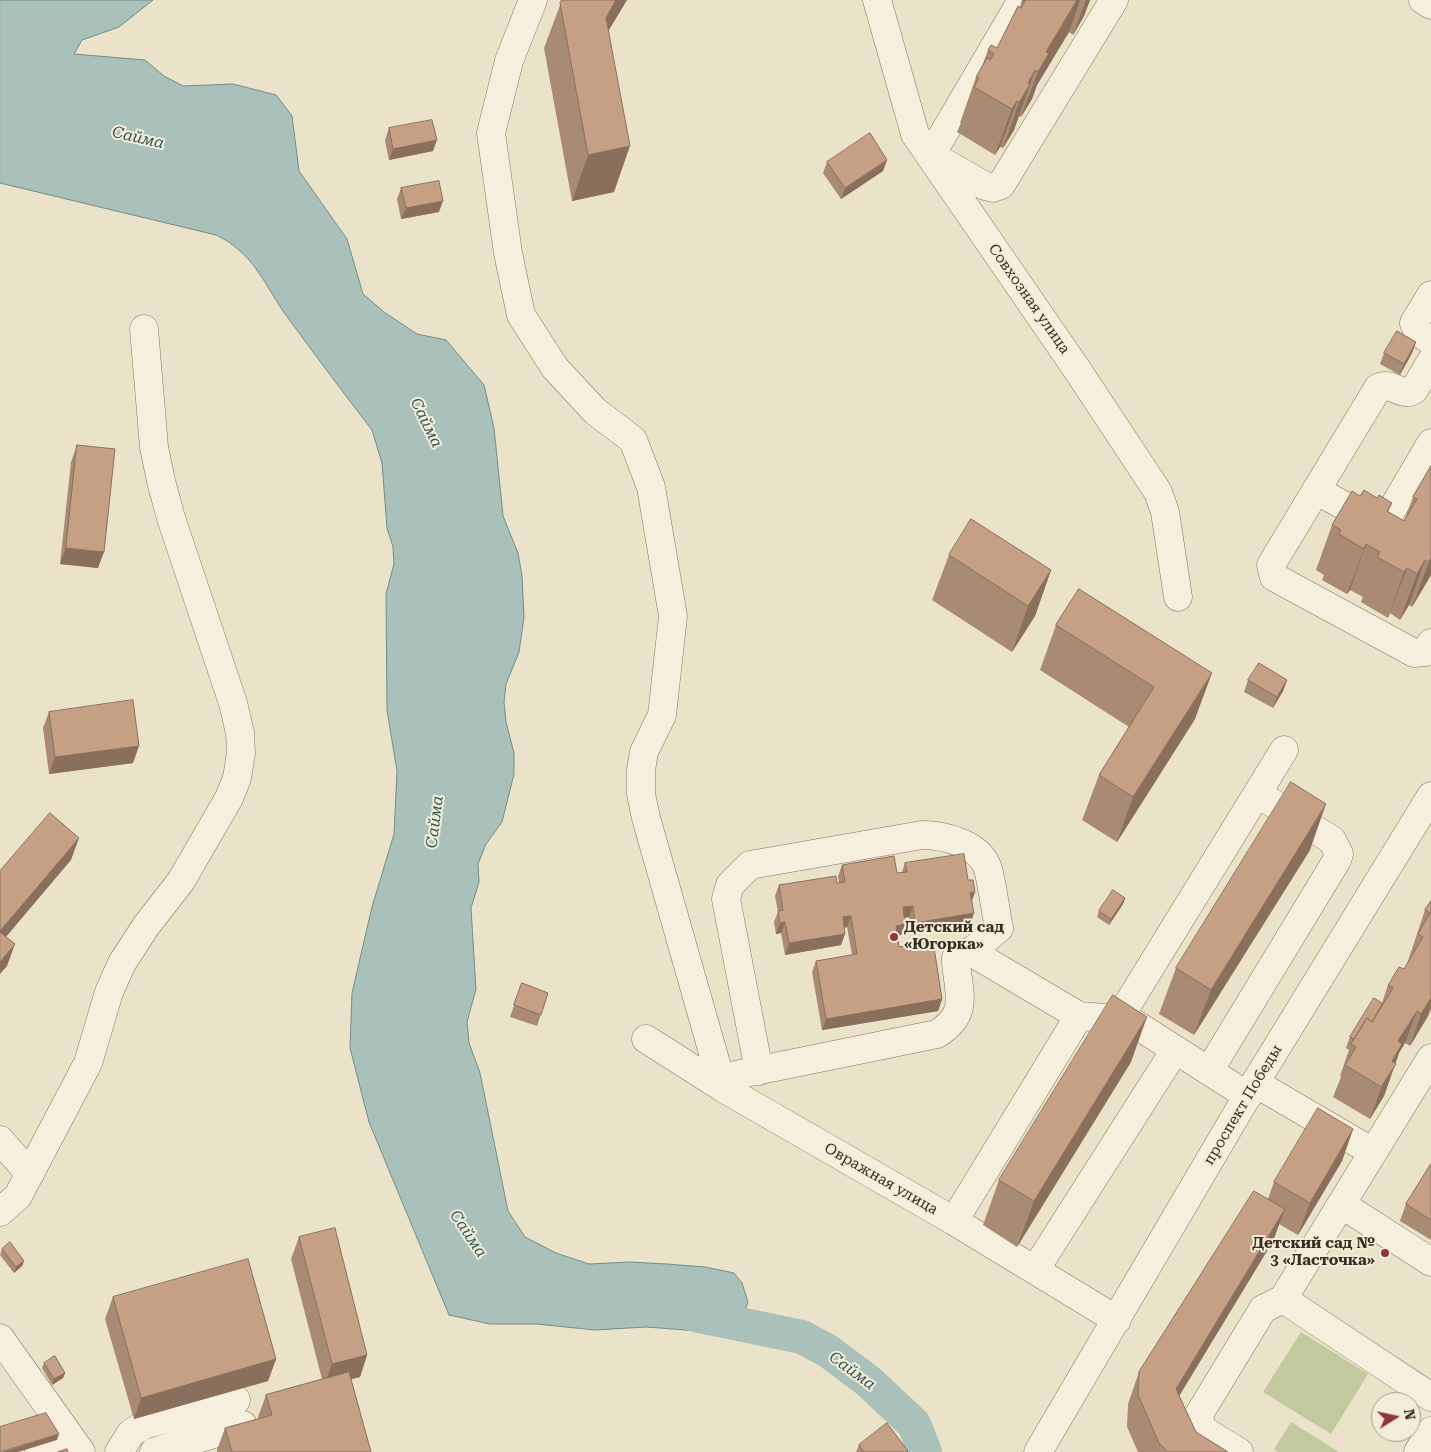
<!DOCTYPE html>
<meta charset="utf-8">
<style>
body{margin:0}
#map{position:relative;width:1431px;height:1452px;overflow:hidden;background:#ebe2ca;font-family:"Roboto Serif",serif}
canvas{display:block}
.north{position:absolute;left:1371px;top:1392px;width:50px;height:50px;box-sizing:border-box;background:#f3ecd9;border:1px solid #a8a090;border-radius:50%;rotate:80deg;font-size:14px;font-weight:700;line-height:20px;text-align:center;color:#382d22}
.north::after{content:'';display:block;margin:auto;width:18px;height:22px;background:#903636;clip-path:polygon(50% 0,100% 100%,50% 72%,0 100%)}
</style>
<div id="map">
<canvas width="1431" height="1452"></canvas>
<div class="north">N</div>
</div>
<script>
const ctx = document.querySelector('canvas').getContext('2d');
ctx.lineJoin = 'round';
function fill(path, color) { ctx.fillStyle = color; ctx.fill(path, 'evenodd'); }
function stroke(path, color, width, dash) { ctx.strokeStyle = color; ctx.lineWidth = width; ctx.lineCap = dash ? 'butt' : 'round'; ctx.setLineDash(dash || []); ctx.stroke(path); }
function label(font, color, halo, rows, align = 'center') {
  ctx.font = font + ' "Roboto Serif",serif'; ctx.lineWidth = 4; ctx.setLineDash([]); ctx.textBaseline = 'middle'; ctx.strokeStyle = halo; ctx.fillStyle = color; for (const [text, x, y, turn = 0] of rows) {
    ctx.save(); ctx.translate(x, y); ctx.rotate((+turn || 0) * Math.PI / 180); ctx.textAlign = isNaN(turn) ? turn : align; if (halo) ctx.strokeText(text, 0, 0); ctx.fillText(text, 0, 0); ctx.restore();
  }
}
fill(new Path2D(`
 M 1301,1332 L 1368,1374 L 1331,1434 L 1263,1392 Z
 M 1291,1422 L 1339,1452 L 1278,1452 L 1274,1449 Z`), '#c3c99f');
const water = new Path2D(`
 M 0,0 L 153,0 L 119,27 L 82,40 L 74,54 L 145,60 L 164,76 L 183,86 L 233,84 L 276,95 L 292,116 L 299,171 L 347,239 L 363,294 L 384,312 L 417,334 L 446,340 L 484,385 L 494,428 L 503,516 L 518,553 L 522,576 L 524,617 L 519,652 L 506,684 L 504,702 L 506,722 L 514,753 L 514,774 L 502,822 L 486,844 L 478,864 L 479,882 L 471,908 L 476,989 L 467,1022 L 469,1043 L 480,1073 L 508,1211 L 525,1237 L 556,1253 L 589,1264 L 630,1262 L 667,1264 L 705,1267 L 734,1273 L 742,1283 L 748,1302 L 741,1323 L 732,1331 L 713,1332 L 646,1327 L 595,1330 L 537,1324 L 490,1324 L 449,1315 L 369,1122 L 350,1048 L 352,993 L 372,907 L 394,834 L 397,771 L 387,710 L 386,594 L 394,564 L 393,547 L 387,528 L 382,463 L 372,430 C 342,391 312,351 283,311 C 263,281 252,252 216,235 L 0,183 Z`);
fill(water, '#aac0ba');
stroke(water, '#718e87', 1);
stroke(new Path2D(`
 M 695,1315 L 802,1337 L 828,1351 L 868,1381 L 914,1424 L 925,1452`), '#aac0ba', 34);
const minor = new Path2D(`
 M 533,0 L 509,61 L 491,133 L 508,253 L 521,315 L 555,368 L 595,411 L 633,440 L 651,487 L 673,616 L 662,715 L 644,752 L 641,770 L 641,794 L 646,818 L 723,1088
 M 877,0 L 915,134 L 1076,368 L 1158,492 L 1165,512 L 1178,597
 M 1022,0 L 931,155 L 985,186 L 993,188 L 1001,185 L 1114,0
 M 1423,0 L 1431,5
 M 1431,295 L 1414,323 L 1418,332 L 1431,341
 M 1431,361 L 1414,390 C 1401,398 1391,380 1378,388 L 1271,565 L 1274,577 L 1414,653 L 1425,652 L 1431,643
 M 1316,490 L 1375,523 L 1383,523 L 1387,518 L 1431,443
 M 1121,1015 L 1284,750
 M 646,1039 L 723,1088 L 954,1221 L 1117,1320
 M 759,1071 L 726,899 L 730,885 L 750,865 L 922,835 C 945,835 980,844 988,869 C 993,888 995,909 999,928 L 971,952
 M 1209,1071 L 1337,860 L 1339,854 L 1332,840 L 1258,794
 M 721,1078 L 937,1034 C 969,1014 959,995 956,963 L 956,958 L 960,954 L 971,952 L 1079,1016
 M 1255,1083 L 1373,1152
 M 0,1140 L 30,1174
 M 1341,1204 L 1431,1262
 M 0,1212 L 18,1196 L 88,1063 L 109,992 L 122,963 L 146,926 L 181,881 L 229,798 L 237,778 L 241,753 L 240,733 L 233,703 L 171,518 L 161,481 L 154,447 L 144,329
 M 954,1221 L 1079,1016 L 1105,1018 L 1121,1015 L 1248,1096
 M 1035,1270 L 1175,1050
 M 1283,1299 L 1431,1397
 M 0,1338 L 81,1452
 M 39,1452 L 73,1441
 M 119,1452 L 131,1433 L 144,1425 L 236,1400
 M 154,1452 L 243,1425
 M 1038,1452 L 1255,1083 L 1431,796
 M 1239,1452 L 1203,1430 L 1198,1416 L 1263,1309 L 1283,1299 L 1431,1058
 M 1418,1452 L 1431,1431`);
stroke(minor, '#867560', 29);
stroke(minor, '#f6efdd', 28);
fill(new Path2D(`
 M 562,0 L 627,0 L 608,31 L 614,192 L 572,201 L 544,48 Z
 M 1022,0 L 1090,0 L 1084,16 L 1073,35 L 1069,32 L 1037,85 L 1032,99 L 1021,117 L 1019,116 L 1014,130 L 1003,148 L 1000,147 L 995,155 L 957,132 L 961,123 L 960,123 L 976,77 L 981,69 L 988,50 L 997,48 L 1020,7 Z
 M 389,128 L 433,151 L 389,160 L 385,140 Z
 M 887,160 L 883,171 L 841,199 L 823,173 L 827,162 Z
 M 401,188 L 439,212 L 401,219 L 397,199 Z
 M 1416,342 L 1412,353 L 1400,375 L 1380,364 L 1384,353 Z
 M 77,445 L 98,568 L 60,564 L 71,462 Z
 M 1431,466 L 1431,575 L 1412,607 L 1409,605 L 1400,620 L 1390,613 L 1388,618 L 1361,602 L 1363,597 L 1350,590 L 1347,594 L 1322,580 L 1324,575 L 1316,570 L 1332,525 L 1360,496 L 1377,498 L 1392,503 L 1388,512 L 1404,521 L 1413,497 Z
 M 949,555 L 1051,570 L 1035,616 L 1012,652 L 932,600 Z
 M 1079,589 L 1195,719 L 1117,842 L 1082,820 L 1099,775 L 1129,727 L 1040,670 L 1056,625 Z
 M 1248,680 L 1287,680 L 1283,691 L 1273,708 L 1244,692 Z
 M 49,712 L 133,763 L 49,774 L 43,728 Z
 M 1310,850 L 1194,1035 L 1159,1014 L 1176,968 Z
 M 905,863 L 968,880 L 975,892 L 972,901 L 974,913 L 970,924 L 911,934 L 909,917 L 904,918 L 901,935 L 897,936 L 899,947 L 942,999 L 938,1011 L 822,1030 L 812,972 L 816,961 L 852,955 L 847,927 L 844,928 L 841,945 L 785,955 L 781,933 L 776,934 L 774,922 L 778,912 L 775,896 L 779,885 L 839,883 L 838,876 L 842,865 L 897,873 L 902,872 Z
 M 1125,898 L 1123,904 L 1109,925 L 1097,917 L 1099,911 Z
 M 1431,901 L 1431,1008 L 1428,1016 L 1410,1046 L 1405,1043 L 1399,1053 L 1384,1096 L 1370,1119 L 1333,1097 L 1341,1077 L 1340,1076 L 1349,1050 L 1346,1048 L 1350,1037 L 1382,1003 L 1388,985 L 1404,969 L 1407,964 L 1425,910 Z
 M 522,983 L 548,993 L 537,1026 L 510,1017 Z
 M 1131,1062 L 1017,1247 L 983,1225 L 999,1180 Z
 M 1353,1129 L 1342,1161 L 1298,1235 L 1279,1224 L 1273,1241 L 1179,1396 L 1196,1432 L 1228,1452 L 1138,1452 L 1127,1427 L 1128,1404 L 1139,1372 L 1268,1199 L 1274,1182 Z
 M 1431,1164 L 1431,1240 L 1400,1221 L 1406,1204 Z
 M 299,1237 L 367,1355 L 360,1377 L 351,1379 L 371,1452 L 217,1452 L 217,1450 L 225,1428 L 259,1419 L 258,1417 L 266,1395 L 322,1379 L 291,1259 Z
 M 2,1249 L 24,1261 L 22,1266 L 14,1273 L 0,1255 Z
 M 113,1297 L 276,1359 L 268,1381 L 134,1419 L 105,1319 Z
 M 44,1363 L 65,1373 L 63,1378 L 52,1385 L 42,1368 Z
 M 859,1445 L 908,1451 L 908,1452 L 856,1452 Z`), '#a98a72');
fill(new Path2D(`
 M 616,0 L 627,0 L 589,63 L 606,18 Z
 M 1077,0 L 1080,0 L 1069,32 L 1037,85 L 1032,99 L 1021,117 L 1038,72 L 1046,52 Z
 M 1086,0 L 1090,0 L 1084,16 L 1073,35 Z
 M 1035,70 L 1014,130 L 1003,148 L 1019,103 L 1028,83 Z
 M 1017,101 L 1000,147 L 995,155 L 1012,109 Z
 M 437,140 L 433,151 L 389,160 L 393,149 Z
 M 630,146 L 614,192 L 572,201 L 588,155 Z
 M 887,160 L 883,171 L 841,199 L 845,188 Z
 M 443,201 L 439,212 L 401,219 L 406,208 Z
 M 1416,342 L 1412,353 L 1400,375 L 1404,364 Z
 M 1366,544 L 1350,590 L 1347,594 L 1364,549 Z
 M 66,548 L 104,552 L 98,568 L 60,564 Z
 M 1431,558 L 1431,575 L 1412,607 L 1429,562 Z
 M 1425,560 L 1409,605 L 1400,620 L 1417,574 Z
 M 1407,568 L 1390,613 L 1388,618 L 1404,572 Z
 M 1051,570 L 1035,616 L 1012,652 L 1028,606 Z
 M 1212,673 L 1195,719 L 1117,842 L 1133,797 Z
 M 1287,680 L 1283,691 L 1273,708 L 1277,697 Z
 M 139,746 L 133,763 L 49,774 L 55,757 Z
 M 1326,804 L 1310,850 L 1194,1035 L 1211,990 Z
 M 79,838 L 71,860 L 0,944 L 0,931 Z
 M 975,892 L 971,903 L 970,893 Z
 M 1125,898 L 1123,904 L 1109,925 L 1111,919 Z
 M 913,906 L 909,917 L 899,918 L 903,907 Z
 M 974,913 L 970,924 L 911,934 L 915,923 Z
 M 851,916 L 847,927 L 839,929 L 843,917 Z
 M 785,922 L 781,933 L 776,934 L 780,923 Z
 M 905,924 L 901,935 L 892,937 L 896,926 Z
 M 845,934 L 841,945 L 785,955 L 789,943 Z
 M 15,944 L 7,966 L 0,974 L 0,962 Z
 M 1431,992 L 1431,1008 L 1428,1016 L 1410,1046 L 1421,1014 Z
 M 942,999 L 938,1011 L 822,1030 L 826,1019 Z
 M 1417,1011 L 1405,1043 L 1399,1053 L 1384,1096 L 1370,1119 L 1398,1041 Z
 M 1147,1017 L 1131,1062 L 1017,1247 L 1034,1201 Z
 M 1353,1129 L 1342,1161 L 1298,1235 L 1310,1203 Z
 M 1285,1209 L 1273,1241 L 1164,1421 L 1176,1389 Z
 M 24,1261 L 22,1266 L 14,1273 L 16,1267 Z
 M 367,1355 L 360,1377 L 324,1386 L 332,1364 Z
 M 276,1359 L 268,1381 L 134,1419 L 141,1398 Z
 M 65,1373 L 63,1378 L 52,1385 L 54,1379 Z
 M 59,1434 L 57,1440 L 18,1452 L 2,1452 Z`), '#8a705c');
const building = new Path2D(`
 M 562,0 L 616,0 L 606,18 L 630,146 L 588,155 L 560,3 Z
 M 1023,0 L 1077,0 L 1046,52 L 1049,53 L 1038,72 L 1035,70 L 1028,83 L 1030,84 L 1019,103 L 1017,101 L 1012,109 L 974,87 L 979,78 L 976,77 L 987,58 L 990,60 L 994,54 L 988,50 L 991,45 L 997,48 L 1018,6 L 1021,8 L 1025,1 Z
 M 432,120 L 437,140 L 393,149 L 389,128 Z
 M 870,133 L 887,160 L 845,188 L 827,162 Z
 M 439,181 L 443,201 L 406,208 L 401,188 Z
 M 1397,331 L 1416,342 L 1404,364 L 1384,353 Z
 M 77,445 L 115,449 L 104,552 L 66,548 Z
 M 1431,466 L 1431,558 L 1429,562 L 1425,560 L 1417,574 L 1407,568 L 1404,572 L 1377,557 L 1380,552 L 1366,544 L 1364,549 L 1339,534 L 1341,530 L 1332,525 L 1352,491 L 1360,496 L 1364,490 L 1377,498 L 1379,495 L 1392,503 L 1387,511 L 1404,521 L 1417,499 L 1413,497 Z
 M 971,519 L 1051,570 L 1028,606 L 949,555 Z
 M 1079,589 L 1212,673 L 1133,797 L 1099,775 L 1154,687 L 1056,625 Z
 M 1259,663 L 1287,680 L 1277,697 L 1248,680 Z
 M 133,700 L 139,746 L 55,757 L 49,712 Z
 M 1291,782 L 1326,804 L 1211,990 L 1176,968 Z
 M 50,813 L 79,838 L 0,931 L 0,871 Z
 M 964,854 L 968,880 L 973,880 L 975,892 L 970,893 L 974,913 L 915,923 L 913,906 L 903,907 L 905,924 L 896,926 L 899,947 L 933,941 L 942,999 L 826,1019 L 816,961 L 857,954 L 851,916 L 843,917 L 845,934 L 789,943 L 785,922 L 780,923 L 778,911 L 783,910 L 779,885 L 836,876 L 837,883 L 845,882 L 842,865 L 894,856 L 897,873 L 907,872 L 905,863 Z
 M 1113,890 L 1125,898 L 1111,919 L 1099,911 Z
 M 1431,901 L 1431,998 L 1421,1014 L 1417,1011 L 1398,1041 L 1402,1044 L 1392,1061 L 1396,1064 L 1381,1087 L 1345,1065 L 1356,1047 L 1351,1044 L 1367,1018 L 1372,1022 L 1393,988 L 1388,985 L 1390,982 L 1399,967 L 1404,969 L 1423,937 L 1418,934 L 1430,913 L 1425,910 Z
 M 0,932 L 15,944 L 0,962 Z
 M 522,983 L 548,993 L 541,1015 L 514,1005 Z
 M 1113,995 L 1147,1017 L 1034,1201 L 999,1180 Z
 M 1374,998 L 1382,1003 L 1381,1006 L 1372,1022 L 1367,1018 L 1354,1039 L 1350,1037 Z
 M 1318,1108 L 1353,1129 L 1310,1203 L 1274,1182 Z
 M 1431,1164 L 1431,1220 L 1406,1204 Z
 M 1254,1191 L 1285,1209 L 1176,1389 L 1196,1432 L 1228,1452 L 1168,1452 L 1159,1443 L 1138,1395 L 1139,1372 Z
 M 335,1228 L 367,1355 L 332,1364 L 299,1237 Z
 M 10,1242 L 24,1261 L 16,1267 L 2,1249 Z
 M 248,1259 L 276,1359 L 141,1398 L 113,1297 Z
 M 55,1356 L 65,1373 L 54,1379 L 44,1363 Z
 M 349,1372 L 371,1452 L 232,1452 L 225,1428 L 272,1415 L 266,1395 Z
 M 46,1413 L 59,1434 L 0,1452 L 0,1427 Z
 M 887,1423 L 908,1451 L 907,1452 L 864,1452 L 859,1445 Z
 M 67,1449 L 68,1452 L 58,1452 Z`);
fill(building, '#c5a084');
stroke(building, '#8a705c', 1);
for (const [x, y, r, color] of [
 [894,937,5,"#903636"],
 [1385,1253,5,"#903636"]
]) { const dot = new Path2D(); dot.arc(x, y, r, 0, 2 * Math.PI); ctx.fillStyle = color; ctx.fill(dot); stroke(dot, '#f3ecd9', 2); }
label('15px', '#382d22', '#f3ecd9', [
 ["Совхозная улица",1029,299,55],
 ["проспект Победы",1243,1105,-59],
 ["Овражная улица",881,1179,30]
]);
label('bold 15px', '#382d22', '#f3ecd9', [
 ["Детский сад",904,928],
 ["«Югорка»",904,945],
 ["Детский сад №",1375,1244,"right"],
 ["3 «Ласточка»",1375,1261,"right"]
], 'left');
label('italic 16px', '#335755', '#f3ecd9', [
 ["Сайма",138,138,13],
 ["Сайма",426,423,64],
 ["Сайма",435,822,-83],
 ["Сайма",468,1234,56],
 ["Сайма",852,1371,36]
]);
</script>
